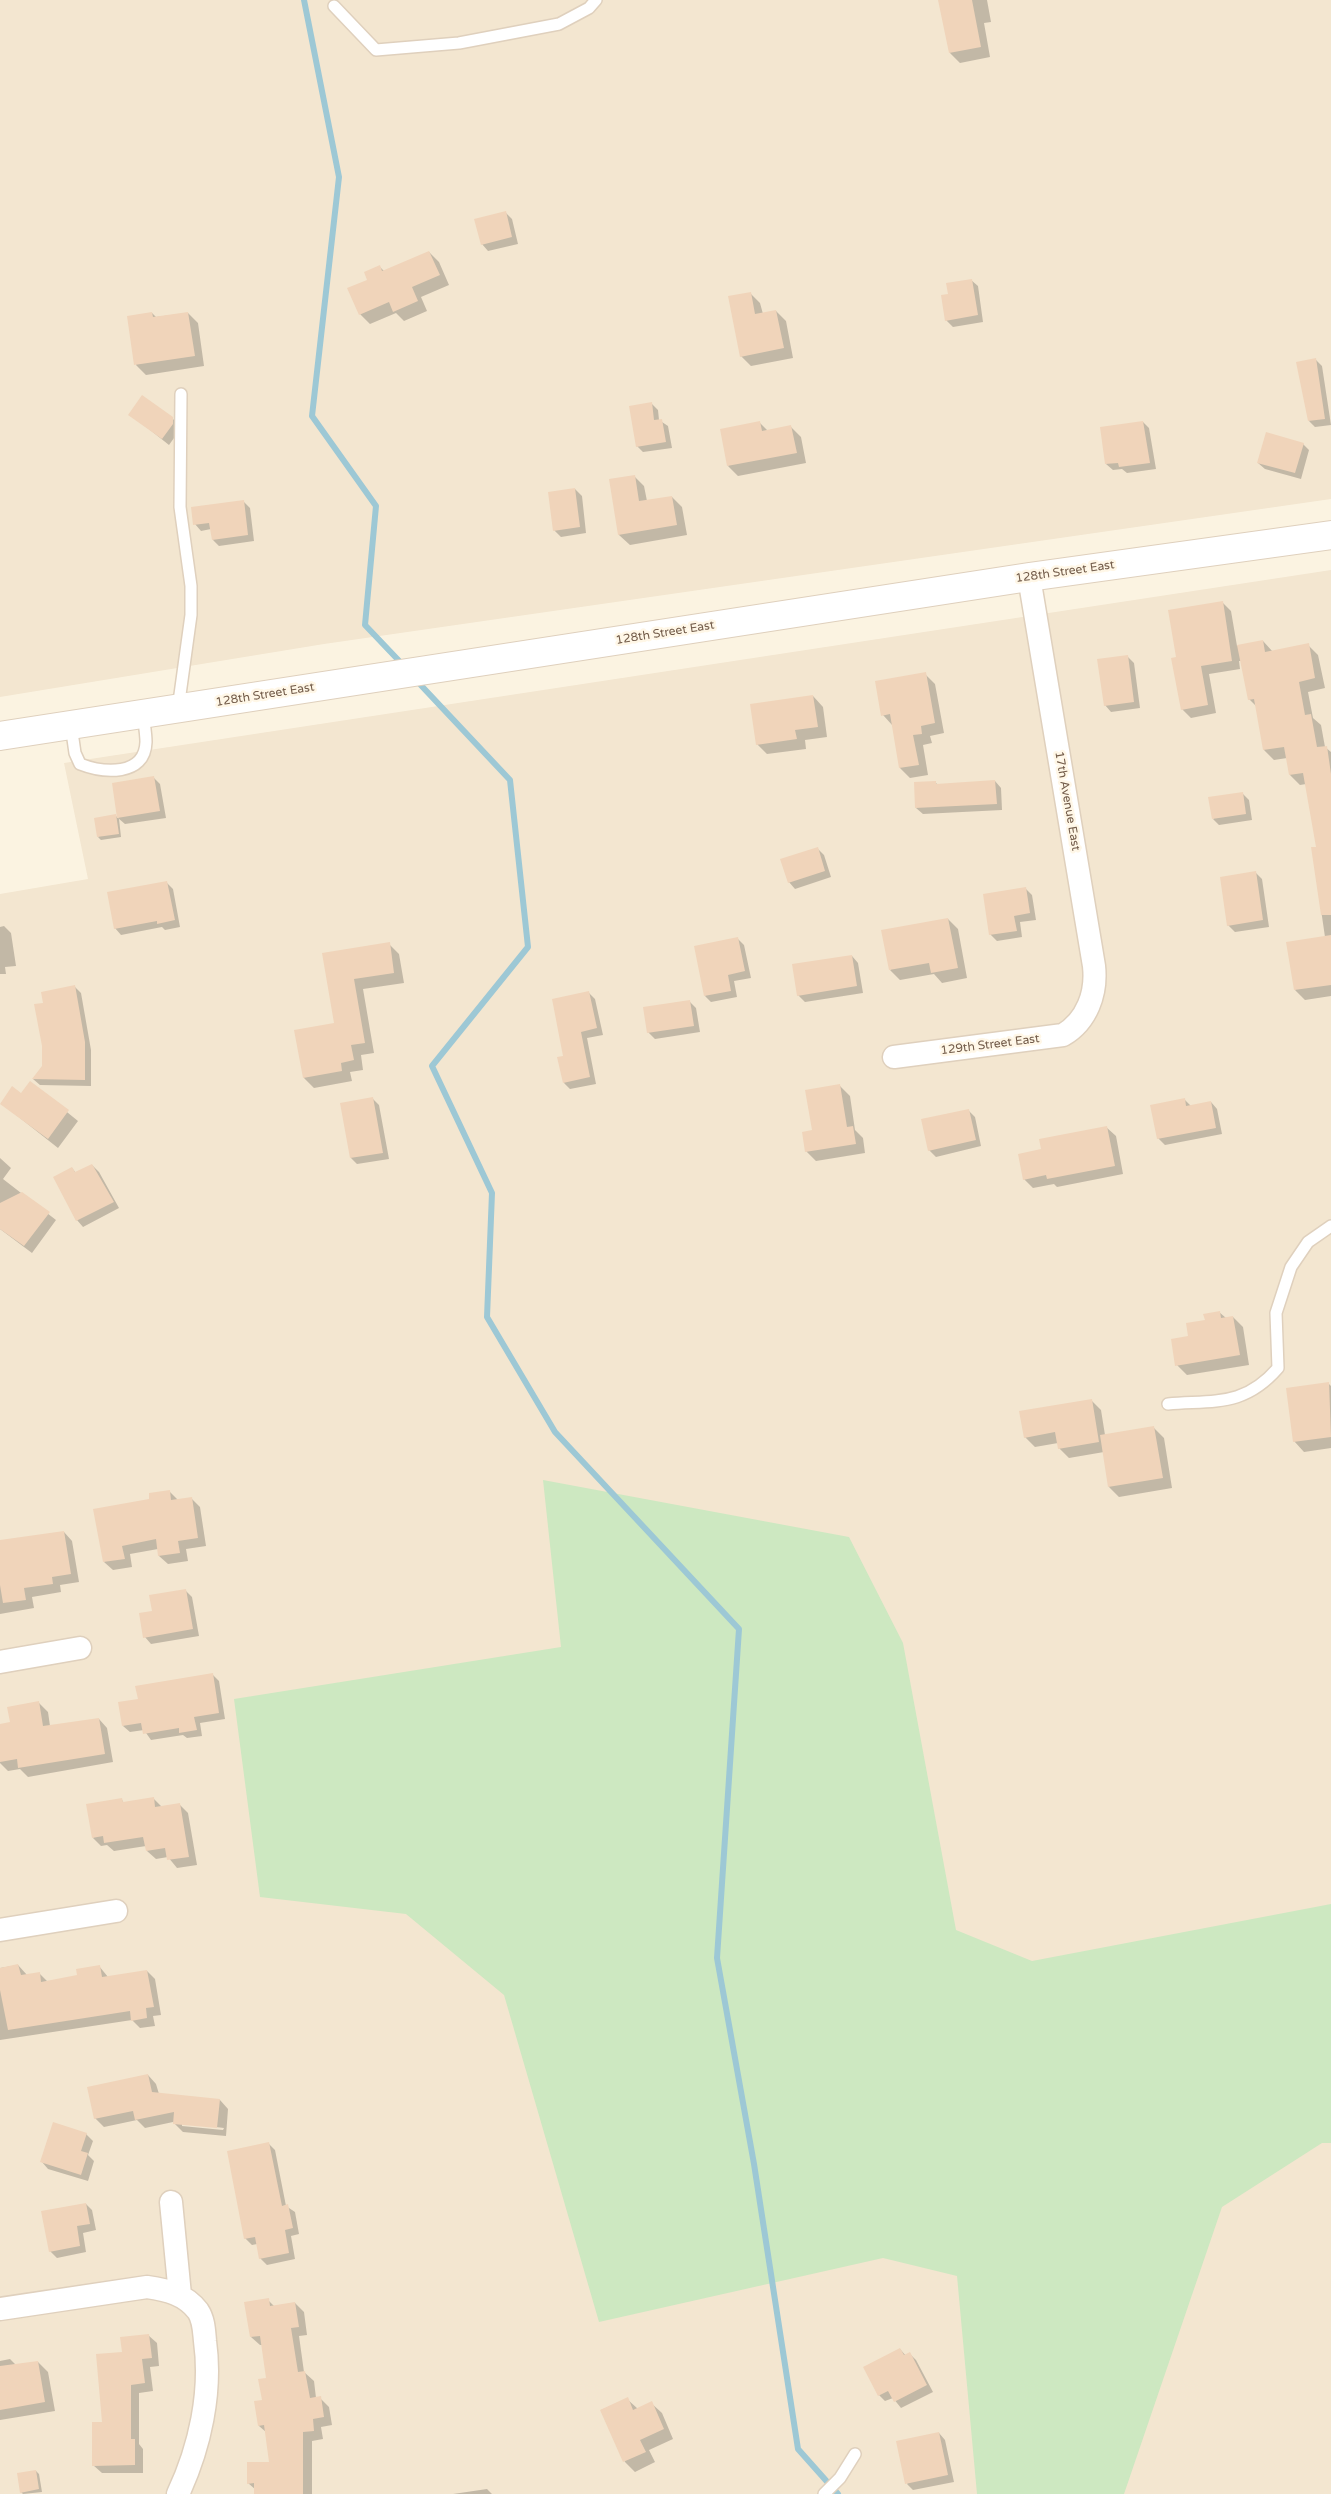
<!DOCTYPE html>
<style>
body{margin:0}
canvas{display:block;background:#fbf3e1}
</style>
<canvas width="1331" height="2494"></canvas>
<script>
const ctx = document.querySelector('canvas').getContext('2d');
ctx.lineJoin = 'round';
function fill(path, color) { ctx.fillStyle = color; ctx.fill(path, 'evenodd'); }
function stroke(path, color, width, dash) { ctx.strokeStyle = color; ctx.lineWidth = width; ctx.lineCap = dash ? 'butt' : 'round'; ctx.setLineDash(dash || []); ctx.stroke(path); }
function label(font, color, halo, rows, align = 'center') {
  ctx.font = font + ' "Varela Round",sans-serif'; ctx.lineWidth = 5; ctx.setLineDash([]); ctx.textBaseline = 'middle'; ctx.strokeStyle = halo; ctx.fillStyle = color; for (const [text, x, y, turn = 0] of rows) {
    ctx.save(); ctx.translate(x, y); ctx.rotate((+turn || 0) * Math.PI / 180); ctx.textAlign = isNaN(turn) ? turn : align; if (halo) ctx.strokeText(text, 0, 0); ctx.fillText(text, 0, 0); ctx.restore();
  }
}
fill(new Path2D(`
 M 0,0 L 1331,0 L 1331,499 L 324,644 L 0,697 Z
 M 1331,570 L 1331,2494 L 0,2494 L 0,894 L 88,879 L 64,763 Z`), '#f3e6d0');
fill(new Path2D(`
 M 543,1480 L 849,1537 L 903,1643 L 956,1930 L 1032,1961 L 1331,1904 L 1331,2143 L 1322,2143 L 1222,2207 L 1124,2494 L 977,2494 L 957,2276 L 883,2258 L 599,2322 L 504,1995 L 406,1914 L 260,1897 L 234,1699 L 561,1647 Z`), '#cde8c1');
fill(new Path2D(`
 M 940,0 L 987,0 L 991,22 L 984,23 L 990,57 L 960,63 L 950,53 Z
 M 505,212 L 512,219 L 518,244 L 488,251 L 482,244 Z
 M 429,252 L 439,262 L 449,285 L 421,297 L 427,311 L 404,321 L 396,313 L 370,324 L 360,314 L 368,280 L 380,267 L 385,272 Z
 M 971,280 L 978,286 L 983,322 L 953,327 L 946,320 L 949,295 Z
 M 750,293 L 760,303 L 763,314 L 776,311 L 786,321 L 793,358 L 751,366 L 741,356 Z
 M 152,313 L 156,317 L 188,313 L 198,323 L 204,366 L 146,375 L 136,365 Z
 M 1316,360 L 1322,366 L 1331,425 L 1315,427 L 1309,421 Z
 M 651,403 L 658,410 L 659,420 L 668,426 L 672,448 L 643,452 L 637,446 Z
 M 130,414 L 172,418 L 179,425 L 179,431 L 169,445 Z
 M 1143,422 L 1149,428 L 1156,469 L 1127,473 L 1122,469 L 1113,470 L 1106,464 Z
 M 760,423 L 768,431 L 791,427 L 801,437 L 806,463 L 738,476 L 728,466 Z
 M 1303,444 L 1309,450 L 1301,479 L 1265,469 L 1258,463 Z
 M 634,476 L 644,486 L 647,501 L 672,497 L 682,507 L 687,535 L 630,545 L 619,535 L 610,480 Z
 M 575,489 L 582,496 L 586,533 L 561,537 L 554,530 Z
 M 243,501 L 250,508 L 254,541 L 219,546 L 213,540 L 211,529 L 201,531 L 195,524 Z
 M 1222,602 L 1231,611 L 1237,646 L 1263,641 L 1273,652 L 1308,645 L 1318,655 L 1325,688 L 1308,692 L 1313,718 L 1321,725 L 1325,747 L 1331,752 L 1331,996 L 1305,1000 L 1295,990 L 1325,937 L 1312,848 L 1317,848 L 1306,784 L 1300,785 L 1290,775 L 1287,758 L 1274,760 L 1264,750 L 1257,707 L 1249,699 L 1241,661 L 1239,661 L 1240,669 L 1209,674 L 1216,713 L 1191,718 L 1182,709 L 1177,658 Z
 M 1127,656 L 1134,663 L 1140,708 L 1111,712 L 1105,705 Z
 M 925,674 L 935,684 L 944,733 L 930,736 L 932,743 L 923,745 L 928,775 L 910,778 L 900,768 L 893,726 L 883,715 Z
 M 813,696 L 823,707 L 827,737 L 805,740 L 806,749 L 767,754 L 757,744 Z
 M 154,778 L 160,784 L 166,818 L 125,824 L 118,818 Z
 M 995,781 L 1001,788 L 1002,810 L 923,814 L 916,808 L 935,782 L 938,785 Z
 M 1242,793 L 1249,800 L 1252,820 L 1219,825 L 1213,819 Z
 M 116,816 L 119,819 L 121,837 L 101,840 L 98,837 Z
 M 817,848 L 824,855 L 831,877 L 795,889 L 789,882 Z
 M 1255,872 L 1262,879 L 1269,927 L 1235,932 L 1228,925 Z
 M 166,882 L 173,889 L 180,927 L 165,930 L 162,927 L 121,935 L 115,928 Z
 M 1025,888 L 1032,895 L 1036,920 L 1020,922 L 1022,937 L 997,941 L 990,934 Z
 M 948,919 L 958,929 L 967,978 L 942,983 L 934,974 L 900,980 L 890,970 Z
 M 4,926 L 11,933 L 16,966 L 5,967 L 6,974 L 0,974 L 0,927 Z
 M 737,938 L 744,945 L 751,978 L 734,981 L 737,997 L 711,1002 L 705,996 Z
 M 389,944 L 399,954 L 404,983 L 363,989 L 374,1053 L 361,1055 L 363,1070 L 350,1072 L 352,1081 L 314,1088 L 304,1078 L 295,1031 L 336,1024 L 324,954 Z
 M 852,956 L 858,963 L 863,993 L 805,1002 L 798,995 Z
 M 75,987 L 81,993 L 91,1050 L 91,1086 L 40,1085 L 33,1079 L 43,1066 L 44,1004 Z
 M 589,993 L 595,999 L 603,1035 L 587,1038 L 596,1084 L 570,1089 L 564,1083 L 565,1057 Z
 M 690,1002 L 696,1008 L 700,1032 L 655,1039 L 648,1032 Z
 M 31,1083 L 78,1121 L 58,1148 L 1,1103 L 22,1094 Z
 M 840,1086 L 850,1096 L 855,1130 L 863,1138 L 865,1153 L 816,1161 L 806,1151 L 813,1131 Z
 M 373,1099 L 379,1105 L 389,1159 L 357,1164 L 351,1158 L 341,1104 Z
 M 1184,1099 L 1191,1106 L 1211,1102 L 1217,1109 L 1222,1134 L 1165,1145 L 1158,1138 Z
 M 968,1110 L 975,1117 L 981,1146 L 936,1157 L 929,1150 Z
 M 1106,1127 L 1116,1136 L 1123,1174 L 1057,1187 L 1054,1184 L 1033,1188 L 1024,1179 L 1043,1150 Z
 M 0,1158 L 11,1168 L 3,1179 L 56,1220 L 32,1253 L 0,1229 Z
 M 92,1165 L 99,1172 L 119,1208 L 83,1227 L 77,1220 L 72,1168 L 76,1173 Z
 M 1219,1312 L 1226,1318 L 1233,1317 L 1243,1327 L 1249,1365 L 1187,1375 L 1177,1365 L 1190,1337 L 1206,1321 Z
 M 1328,1383 L 1331,1386 L 1331,1448 L 1304,1452 L 1294,1441 Z
 M 1091,1400 L 1101,1410 L 1105,1435 L 1154,1428 L 1164,1438 L 1172,1488 L 1119,1497 L 1109,1487 L 1104,1452 L 1069,1458 L 1059,1448 L 1058,1443 L 1035,1447 L 1025,1437 Z
 M 170,1492 L 178,1500 L 191,1498 L 200,1507 L 206,1546 L 186,1549 L 188,1561 L 168,1564 L 159,1556 L 158,1549 L 130,1554 L 132,1567 L 113,1570 L 104,1562 L 151,1500 Z
 M 64,1532 L 72,1541 L 79,1582 L 60,1585 L 61,1592 L 32,1597 L 34,1608 L 0,1614 L 0,1541 Z
 M 185,1590 L 192,1597 L 199,1636 L 151,1644 L 145,1637 L 153,1612 Z
 M 212,1674 L 219,1681 L 225,1719 L 200,1723 L 202,1736 L 187,1738 L 183,1735 L 151,1740 L 144,1730 L 130,1732 L 123,1726 L 139,1700 Z
 M 39,1703 L 48,1712 L 50,1726 L 99,1719 L 107,1728 L 113,1762 L 28,1777 L 20,1769 L 8,1771 L 0,1763 L 0,1725 L 11,1723 Z
 M 153,1798 L 162,1807 L 180,1805 L 188,1813 L 197,1865 L 177,1868 L 168,1857 L 156,1859 L 147,1851 L 146,1846 L 114,1851 L 107,1845 L 101,1846 L 93,1838 L 122,1800 L 124,1803 Z
 M 18,1965 L 27,1975 L 39,1973 L 48,1982 L 79,1976 L 99,1966 L 108,1977 L 147,1971 L 155,1979 L 161,2015 L 153,2016 L 155,2026 L 140,2028 L 132,2020 L 0,2040 L 0,1968 Z
 M 148,2075 L 156,2084 L 159,2094 L 220,2100 L 228,2109 L 226,2136 L 183,2132 L 173,2122 L 145,2128 L 137,2120 L 104,2127 L 95,2118 ZM 182,2123 L 224,2128 L 223,2130 L 182,2126 Z
 M 86,2134 L 93,2141 L 88,2155 L 94,2161 L 88,2181 L 48,2169 L 42,2162 Z
 M 269,2144 L 275,2150 L 286,2206 L 295,2212 L 299,2234 L 291,2236 L 295,2259 L 267,2265 L 260,2258 L 257,2244 L 252,2245 L 245,2238 Z
 M 86,2204 L 92,2210 L 96,2230 L 83,2233 L 86,2252 L 57,2258 L 50,2251 Z
 M 268,2300 L 275,2307 L 295,2303 L 304,2312 L 307,2335 L 299,2336 L 304,2372 L 314,2381 L 316,2398 L 320,2398 L 329,2407 L 332,2425 L 321,2427 L 323,2439 L 312,2441 L 312,2494 L 256,2494 L 256,2490 L 248,2483 L 271,2463 L 266,2432 L 259,2426 L 268,2379 L 263,2345 L 260,2345 L 251,2337 Z
 M 148,2335 L 157,2343 L 159,2366 L 150,2367 L 153,2391 L 139,2393 L 139,2444 L 143,2449 L 143,2473 L 102,2473 L 93,2465 L 103,2424 Z
 M 900,2349 L 906,2356 L 910,2354 L 916,2360 L 933,2392 L 901,2408 L 893,2398 L 885,2401 L 879,2395 Z
 M 10,2359 L 16,2365 L 38,2362 L 48,2372 L 55,2411 L 0,2420 L 0,2361 Z
 M 627,2399 L 638,2409 L 651,2403 L 662,2413 L 673,2439 L 649,2450 L 655,2462 L 635,2472 L 625,2462 L 601,2410 Z
 M 939,2433 L 945,2440 L 954,2482 L 913,2490 L 907,2484 Z
 M 36,2471 L 39,2474 L 42,2492 L 23,2494 L 21,2492 Z
 M 487,2489 L 492,2494 L 453,2494 Z`), '#0003');
stroke(new Path2D(`
 M 304,0 L 339,177 L 312,416 L 376,506 L 365,625 L 403,665
 M 416,680 L 510,780 L 528,947 L 432,1066 L 492,1193 L 487,1317 L 555,1432 L 739,1629 L 717,1958 L 754,2164 L 798,2449 L 838,2494`), '#9dc8d5', 6);
fill(new Path2D(`
 M 938,0 L 972,0 L 981,47 L 949,53 Z
 M 506,211 L 512,237 L 481,245 L 474,219 Z
 M 429,251 L 440,275 L 412,287 L 418,301 L 393,312 L 389,302 L 359,315 L 347,288 L 367,280 L 364,272 L 380,265 L 382,271 Z
 M 972,279 L 978,315 L 945,321 L 941,295 L 948,294 L 946,283 Z
 M 751,292 L 755,314 L 776,310 L 784,348 L 740,357 L 728,296 Z
 M 152,312 L 153,317 L 188,312 L 195,356 L 134,365 L 127,316 Z
 M 1316,358 L 1325,419 L 1308,421 L 1296,362 Z
 M 142,395 L 173,417 L 173,424 L 162,439 L 128,415 Z
 M 652,402 L 654,420 L 662,419 L 666,442 L 636,447 L 629,406 Z
 M 760,421 L 762,431 L 791,425 L 797,453 L 727,466 L 720,429 Z
 M 1143,421 L 1150,463 L 1119,467 L 1118,463 L 1105,464 L 1100,427 Z
 M 1266,432 L 1304,443 L 1295,473 L 1257,463 Z
 M 635,475 L 639,501 L 672,496 L 677,525 L 618,535 L 609,479 Z
 M 575,488 L 580,527 L 553,531 L 548,492 Z
 M 244,500 L 248,535 L 212,540 L 209,523 L 193,525 L 191,507 Z
 M 1223,601 L 1232,661 L 1201,666 L 1208,705 L 1181,710 L 1171,658 L 1176,657 L 1168,610 Z
 M 1263,640 L 1265,652 L 1309,643 L 1315,678 L 1299,682 L 1305,715 L 1311,714 L 1317,747 L 1327,746 L 1331,774 L 1331,915 L 1321,915 L 1311,847 L 1316,847 L 1303,773 L 1289,775 L 1284,747 L 1263,750 L 1254,699 L 1248,700 L 1237,645 Z
 M 1128,655 L 1134,702 L 1104,706 L 1097,659 Z
 M 926,672 L 935,723 L 921,726 L 922,734 L 913,735 L 919,765 L 899,768 L 890,714 L 881,716 L 875,681 Z
 M 813,695 L 818,727 L 795,730 L 797,739 L 756,745 L 750,704 Z
 M 154,776 L 160,811 L 117,818 L 112,783 Z
 M 995,780 L 997,804 L 915,808 L 914,782 L 936,781 L 936,784 Z
 M 1243,792 L 1246,814 L 1212,819 L 1208,797 Z
 M 116,814 L 119,834 L 97,837 L 94,818 Z
 M 818,847 L 825,871 L 788,883 L 780,859 Z
 M 1256,871 L 1263,920 L 1227,926 L 1220,877 Z
 M 167,881 L 175,920 L 157,924 L 157,921 L 114,929 L 107,892 Z
 M 1026,887 L 1030,913 L 1014,916 L 1017,931 L 989,935 L 983,894 Z
 M 948,918 L 958,968 L 931,973 L 929,963 L 889,970 L 881,930 Z
 M 1331,935 L 1331,985 L 1294,990 L 1286,942 Z
 M 738,937 L 745,971 L 728,975 L 731,991 L 704,996 L 694,946 Z
 M 390,942 L 394,973 L 354,979 L 365,1043 L 351,1045 L 354,1060 L 341,1063 L 342,1071 L 303,1078 L 294,1030 L 334,1023 L 322,953 Z
 M 852,955 L 857,986 L 797,996 L 792,964 Z
 M 75,985 L 85,1042 L 85,1080 L 32,1079 L 42,1066 L 42,1046 L 34,1004 L 43,1003 L 41,992 Z
 M 589,991 L 597,1028 L 581,1032 L 590,1077 L 563,1083 L 557,1057 L 563,1056 L 552,999 Z
 M 690,1000 L 694,1026 L 647,1033 L 643,1007 Z
 M 30,1081 L 69,1110 L 48,1139 L 0,1104 L 12,1086 L 21,1093 Z
 M 840,1084 L 847,1127 L 853,1126 L 856,1144 L 805,1152 L 802,1132 L 812,1130 L 805,1090 Z
 M 373,1097 L 383,1153 L 350,1158 L 340,1103 Z
 M 1185,1098 L 1186,1106 L 1211,1101 L 1216,1128 L 1157,1139 L 1150,1105 Z
 M 969,1109 L 976,1140 L 928,1151 L 921,1119 Z
 M 1107,1126 L 1115,1166 L 1047,1179 L 1046,1175 L 1023,1180 L 1018,1154 L 1041,1149 L 1039,1139 Z
 M 92,1164 L 114,1202 L 76,1221 L 53,1177 L 72,1167 L 75,1172 Z
 M 22,1192 L 50,1212 L 24,1246 L 0,1229 L 0,1203 Z
 M 1220,1311 L 1221,1318 L 1233,1316 L 1240,1355 L 1175,1366 L 1171,1339 L 1188,1336 L 1186,1323 L 1205,1320 L 1203,1314 Z
 M 1329,1382 L 1331,1437 L 1293,1442 L 1286,1388 Z
 M 1092,1399 L 1099,1442 L 1058,1449 L 1055,1432 L 1024,1438 L 1019,1411 Z
 M 1154,1426 L 1163,1478 L 1108,1487 L 1100,1435 Z
 M 170,1490 L 171,1500 L 192,1497 L 198,1538 L 178,1541 L 180,1553 L 158,1556 L 156,1539 L 122,1546 L 125,1559 L 103,1562 L 93,1509 L 149,1499 L 149,1493 Z
 M 64,1531 L 71,1574 L 52,1577 L 53,1584 L 24,1588 L 26,1600 L 3,1603 L 0,1585 L 0,1540 Z
 M 186,1589 L 193,1629 L 143,1638 L 139,1613 L 152,1611 L 149,1595 Z
 M 213,1673 L 219,1713 L 194,1717 L 197,1730 L 179,1733 L 179,1728 L 143,1734 L 141,1723 L 122,1726 L 118,1702 L 138,1699 L 135,1686 Z
 M 39,1701 L 43,1726 L 99,1718 L 105,1754 L 18,1768 L 17,1759 L 0,1762 L 0,1724 L 10,1722 L 7,1707 Z
 M 154,1797 L 155,1807 L 180,1803 L 189,1857 L 167,1860 L 165,1848 L 146,1851 L 143,1837 L 104,1843 L 103,1836 L 92,1838 L 86,1804 L 122,1798 L 123,1802 Z
 M 18,1964 L 21,1975 L 40,1972 L 41,1982 L 77,1975 L 76,1969 L 100,1965 L 102,1977 L 147,1970 L 154,2007 L 146,2008 L 147,2018 L 131,2021 L 130,2011 L 8,2030 L 0,1990 L 0,1968 Z
 M 148,2074 L 152,2092 L 220,2099 L 217,2128 L 173,2124 L 174,2112 L 135,2120 L 133,2111 L 94,2119 L 87,2087 Z
 M 53,2122 L 87,2133 L 81,2151 L 88,2153 L 81,2175 L 40,2162 Z
 M 269,2142 L 282,2206 L 288,2204 L 293,2228 L 285,2230 L 289,2253 L 259,2259 L 255,2237 L 244,2239 L 227,2151 Z
 M 86,2203 L 90,2224 L 77,2226 L 80,2246 L 49,2252 L 41,2211 Z
 M 269,2298 L 270,2306 L 295,2302 L 299,2327 L 291,2328 L 298,2372 L 305,2371 L 310,2398 L 321,2396 L 324,2417 L 313,2419 L 314,2431 L 303,2432 L 303,2494 L 254,2494 L 254,2483 L 247,2484 L 247,2462 L 269,2462 L 264,2425 L 258,2426 L 254,2401 L 262,2400 L 258,2379 L 266,2378 L 260,2336 L 250,2337 L 244,2302 Z
 M 149,2334 L 152,2358 L 142,2359 L 145,2383 L 131,2385 L 131,2439 L 135,2439 L 135,2465 L 92,2466 L 92,2422 L 102,2422 L 96,2354 L 122,2352 L 120,2337 Z
 M 900,2348 L 904,2355 L 910,2352 L 927,2385 L 894,2402 L 888,2391 L 878,2396 L 863,2367 Z
 M 38,2361 L 45,2402 L 0,2410 L 0,2366 Z
 M 628,2397 L 633,2410 L 652,2401 L 664,2429 L 640,2440 L 646,2452 L 623,2462 L 600,2410 Z
 M 939,2432 L 948,2475 L 905,2484 L 896,2441 Z
 M 36,2470 L 39,2489 L 20,2493 L 17,2473 Z`), '#f0d4ba');
const service = new Path2D(`
 M 334,6 L 376,50 L 459,43 L 559,24 L 589,8 L 596,0
 M 178,709 L 191,615 L 191,586 L 180,507 L 181,394
 M 71,725 L 75,753 L 80,764 C 103,773 145,777 146,742 C 146,733 144,723 143,714
 M 1168,1404 C 1215,1400 1244,1407 1278,1368 L 1276,1313 L 1291,1267 L 1308,1242 L 1331,1226
 M 824,2494 L 840,2478 L 855,2454`);
const minor = new Path2D(`
 M 894,1057 L 1063,1035 C 1087,1021 1097,993 1094,966 L 1029,577
 M 0,1662 L 80,1648
 M 0,1930 L 116,1911
 M 171,2202 L 180,2295
 M 0,2309 L 147,2287 C 167,2290 185,2294 198,2311 C 204,2320 204,2331 205,2341 C 212,2392 200,2447 178,2494`);
const tertiary = new Path2D(`
 M 0,736 L 1029,577 L 1331,535`);
stroke(service, '#dfd0bd', 14);
stroke(minor, '#dfd0bd', 25);
stroke(tertiary, '#dfd0bd', 30);
stroke(service, '#fff', 11);
stroke(minor, '#fff', 22);
stroke(tertiary, '#fff', 28);
label('12px', '#725b49', '#fff7e7', [
 ["128th Street East",1065,572,-8],
 ["128th Street East",665,633,-9],
 ["128th Street East",265,695,-9],
 ["17th Avenue East",1067,801,80],
 ["129th Street East",990,1045,-7]
]);
</script>
